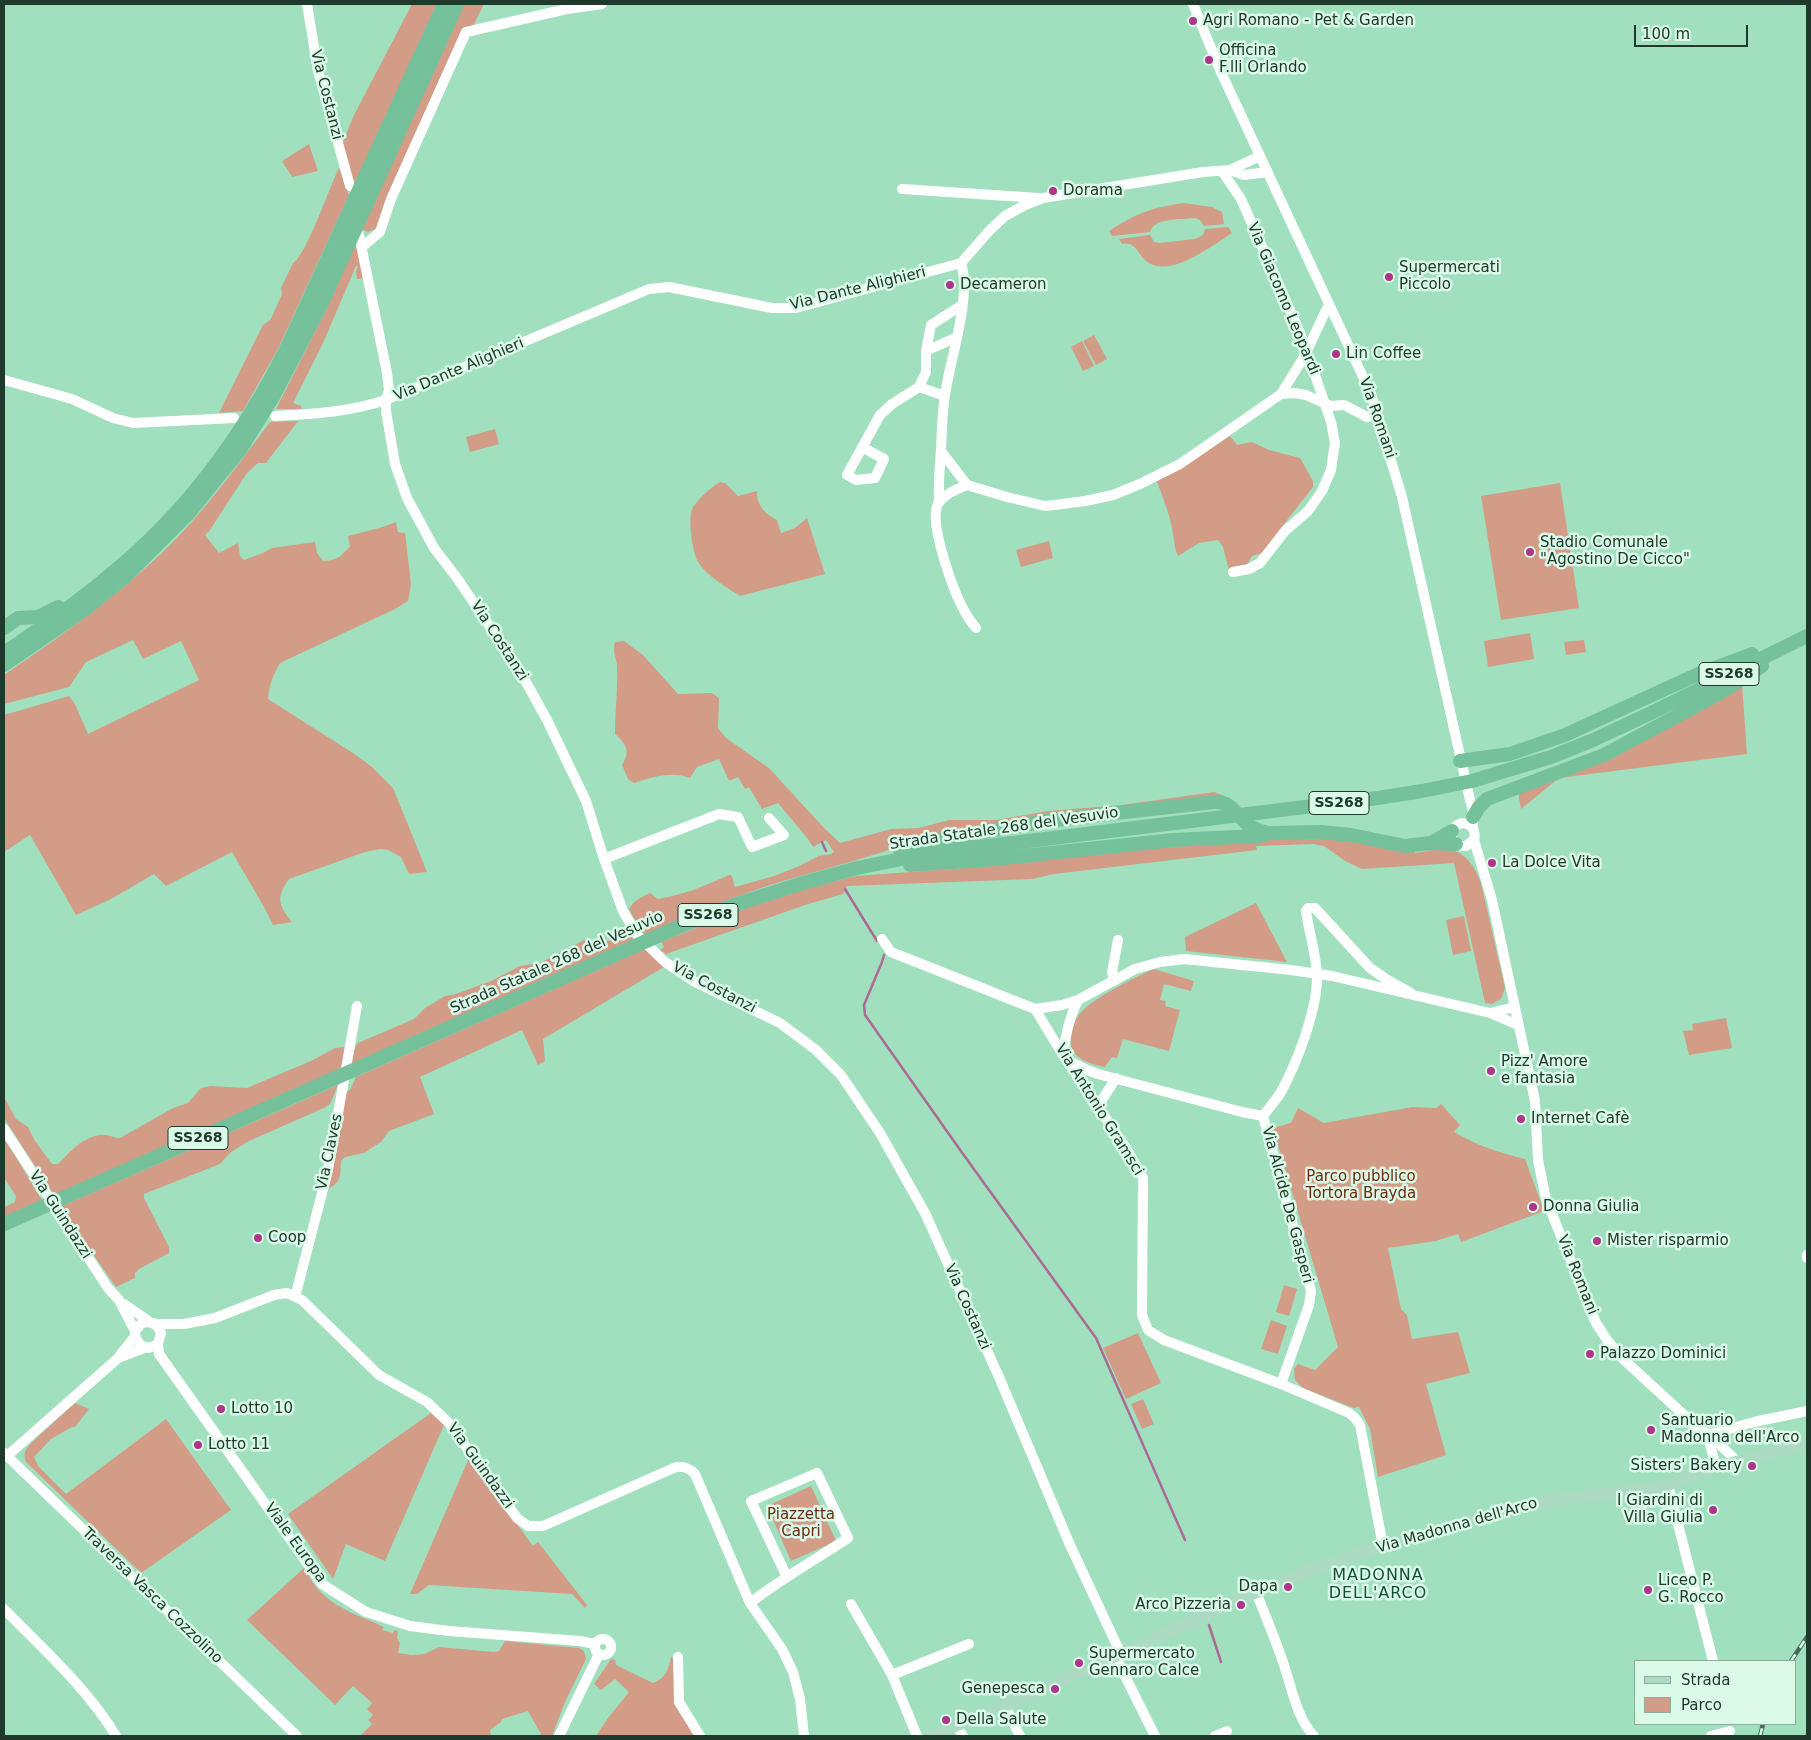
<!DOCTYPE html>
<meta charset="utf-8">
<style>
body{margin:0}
#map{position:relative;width:1811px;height:1740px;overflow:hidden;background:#a1e0bf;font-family:"DejaVu Sans",sans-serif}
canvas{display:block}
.frame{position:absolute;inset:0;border:5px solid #20392d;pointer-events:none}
.legend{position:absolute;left:1634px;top:1660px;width:162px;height:65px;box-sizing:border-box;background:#daf9e8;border:1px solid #90ac9d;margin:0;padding:6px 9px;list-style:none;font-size:15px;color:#20392d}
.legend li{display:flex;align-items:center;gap:10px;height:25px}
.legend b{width:25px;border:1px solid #90ac9d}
.scale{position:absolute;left:1634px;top:25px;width:114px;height:22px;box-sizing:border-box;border:2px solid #20392d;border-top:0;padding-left:6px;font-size:15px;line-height:18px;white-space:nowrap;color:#20392d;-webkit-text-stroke:4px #daf9e8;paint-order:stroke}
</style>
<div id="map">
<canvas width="1811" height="1740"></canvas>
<div class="frame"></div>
<ul class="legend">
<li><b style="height:6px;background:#acdac3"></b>Strada</li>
<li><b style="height:14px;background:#d39c87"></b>Parco</li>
</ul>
<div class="scale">100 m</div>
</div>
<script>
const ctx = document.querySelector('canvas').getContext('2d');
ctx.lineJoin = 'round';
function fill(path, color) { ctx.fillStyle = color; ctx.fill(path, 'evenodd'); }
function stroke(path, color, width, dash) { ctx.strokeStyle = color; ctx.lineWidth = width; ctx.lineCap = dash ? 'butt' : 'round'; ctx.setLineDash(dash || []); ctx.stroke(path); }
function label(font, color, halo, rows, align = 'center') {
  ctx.font = font + ' "DejaVu Sans",sans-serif'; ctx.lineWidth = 5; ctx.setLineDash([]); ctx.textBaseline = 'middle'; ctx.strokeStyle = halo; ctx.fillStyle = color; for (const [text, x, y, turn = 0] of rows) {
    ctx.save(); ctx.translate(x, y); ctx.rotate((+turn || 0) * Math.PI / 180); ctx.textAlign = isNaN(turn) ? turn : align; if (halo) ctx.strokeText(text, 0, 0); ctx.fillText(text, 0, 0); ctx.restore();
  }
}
fill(new Path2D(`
 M 412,4 L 437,4 L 354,186 L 342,145 L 353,117 Z
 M 464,4 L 484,4 L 473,26 L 465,29 L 379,227 L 368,232 L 362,229 Z
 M 309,144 L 318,171 L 292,177 L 282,161 Z
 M 339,168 L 349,195 L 278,349 L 243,411 L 219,413 L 263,325 L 271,319 L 282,294 L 281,288 L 293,263 C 306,256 330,186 339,168 Z
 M 1183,203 L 1212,207 L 1222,212 L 1224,224 L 1204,226 L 1200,220 L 1195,218 C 1182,220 1154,217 1150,232 L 1112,236 L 1109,231 C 1137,213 1150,208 1183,203 Z
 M 1228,227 L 1232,233 C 1213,245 1169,280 1146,261 C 1138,254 1135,241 1122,244 L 1119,239 L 1150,235 L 1154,242 L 1159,243 L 1195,239 L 1203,235 L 1205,229 Z
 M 358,238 L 367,278 L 357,279 L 356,272 L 358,266 L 356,266 L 323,343 L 293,403 L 301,406 L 302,409 L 276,409 L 323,316 Z
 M 1094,335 L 1107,359 L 1096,365 L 1083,341 Z
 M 1082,341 L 1094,366 L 1083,371 L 1071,347 Z
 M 298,421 L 266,463 L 258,463 L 247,473 L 210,530 L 205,535 L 219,553 L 238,543 L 240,556 L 244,560 L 263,553 L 272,548 L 315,542 L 317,553 L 323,561 C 336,561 342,556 350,546 L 348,536 L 383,527 L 396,522 L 398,532 L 405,533 L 411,584 L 408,601 L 395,609 L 280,663 C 273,675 269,685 268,699 L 356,755 L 372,767 L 393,788 L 427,872 L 409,874 L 401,857 L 388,850 L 380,849 L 365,852 L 289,879 C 276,897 278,905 292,922 L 273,925 L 264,907 L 232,852 L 166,886 L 154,874 L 111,899 L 76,915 L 30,835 L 4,852 L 4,715 L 69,696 L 75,704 L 88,734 L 199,680 L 181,641 L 143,659 L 133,640 L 86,662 L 69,687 L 4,704 L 4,675 C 55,640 106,604 152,562 C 198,521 233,471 270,422 Z
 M 495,429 L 499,444 L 470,452 L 466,437 Z
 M 1230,436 L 1237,445 L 1252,442 L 1269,450 L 1300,458 L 1313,481 L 1313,487 L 1284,524 L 1265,552 L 1252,556 L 1246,566 L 1229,570 L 1223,547 L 1218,540 L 1199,543 L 1178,556 C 1174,547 1174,538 1172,528 C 1169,512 1162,496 1157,481 L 1185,466 Z
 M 720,482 L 725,483 L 738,496 L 757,491 C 756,505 765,514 777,520 L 781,533 L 795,528 L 807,518 L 825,574 L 740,596 C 726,587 708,577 698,562 C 692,551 688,520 692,509 C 695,502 713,485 720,482 Z
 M 1560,483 L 1579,608 L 1501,620 L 1481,496 Z
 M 1049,541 L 1053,558 L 1021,567 L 1016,550 Z
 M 1530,633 L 1534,659 L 1488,667 L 1484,641 Z
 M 1584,640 L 1586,652 L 1566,655 L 1564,642 Z
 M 624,641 L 643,655 L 678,694 L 712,693 L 719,698 L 718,728 L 726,738 L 769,768 L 825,829 L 840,843 L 891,829 L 919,828 L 949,820 L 996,820 L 1048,811 L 1122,805 L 1214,792 L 1225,796 L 900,846 C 850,864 797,875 747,893 C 713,905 679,921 646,936 L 640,929 L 629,909 C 634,900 641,897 650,893 L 658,899 C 683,895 705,886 729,875 L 731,875 C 734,879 733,882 735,887 L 774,876 L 797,867 L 819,856 L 831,854 L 834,852 L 826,840 L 813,847 L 808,839 L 778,803 L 762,809 L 749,787 L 745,789 L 738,777 L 729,781 L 719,759 L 697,767 L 690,778 C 671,771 653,777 634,783 L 628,779 L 622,765 C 631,751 626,744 615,734 C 615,711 618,688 617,665 C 616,657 612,651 615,642 Z
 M 1742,684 L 1747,754 L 1559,778 L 1521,809 L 1518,792 Z
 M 1331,837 L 1415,851 L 1415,853 C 1424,852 1433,849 1443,849 C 1463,848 1475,866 1481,883 L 1505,988 L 1501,999 L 1492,1004 L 1485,1003 L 1454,863 L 1362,869 L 1345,861 L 1324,846 L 1313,844 L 1256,846 L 1257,850 L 1054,874 L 1032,879 L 847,886 L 843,894 L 805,905 L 666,954 L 660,950 L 664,947 L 661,942 L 747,907 L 808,888 L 856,876 L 965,868 L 1174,842 Z
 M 1256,903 L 1287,962 L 1186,951 L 1185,937 Z
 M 1464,916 L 1471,951 L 1453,955 L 1446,920 Z
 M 631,932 L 637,939 L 351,1065 L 355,1047 L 358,1043 L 414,1019 L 425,1008 L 445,996 L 456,994 L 491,981 L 520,966 L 540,963 L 586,939 L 594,943 L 600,944 Z
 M 645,949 L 664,967 L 543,1039 L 545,1061 L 538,1065 L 522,1030 L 420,1077 L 434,1114 L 389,1131 L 381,1142 L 364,1153 L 345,1157 L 341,1161 C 340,1177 342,1183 325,1190 L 344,1093 L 350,1090 L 356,1077 Z
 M 1154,969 L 1194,981 L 1191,991 L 1164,984 L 1160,1000 L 1166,1001 L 1165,1006 L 1180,1010 L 1169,1051 L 1123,1039 L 1117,1058 L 1112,1057 L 1105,1067 C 1092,1065 1073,1059 1071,1045 C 1068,1015 1090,1003 1112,990 C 1126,982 1139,975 1154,969 Z
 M 1726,1018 L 1732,1048 L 1689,1055 L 1683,1031 L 1693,1030 L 1692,1024 Z
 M 345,1047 L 347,1051 L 345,1067 L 54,1195 L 4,1118 L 4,1097 L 16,1119 L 28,1127 L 35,1141 L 52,1164 L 58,1164 C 71,1151 81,1138 100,1135 C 107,1134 113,1138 120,1138 L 173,1108 L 188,1103 L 201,1088 L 211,1086 L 247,1088 L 313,1060 L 335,1048 Z
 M 338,1085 L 330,1104 L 324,1108 L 249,1141 L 231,1152 L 220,1164 L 144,1194 L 144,1198 L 169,1247 L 169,1253 L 139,1269 L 135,1273 L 135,1278 L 116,1287 L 60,1207 Z
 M 1441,1104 L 1460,1125 L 1454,1132 C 1476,1145 1500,1153 1525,1159 L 1544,1211 L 1461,1242 L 1458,1234 L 1436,1241 L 1388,1248 L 1401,1309 L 1407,1315 L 1412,1339 L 1458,1332 L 1470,1373 L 1426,1384 L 1446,1455 L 1378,1477 L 1370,1429 L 1359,1407 L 1354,1408 L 1303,1388 L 1295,1380 L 1294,1369 L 1298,1364 L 1315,1370 L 1338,1347 L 1273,1128 L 1291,1123 L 1298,1108 L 1324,1123 L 1412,1107 L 1436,1108 Z
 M 4,1138 L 42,1200 L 4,1217 L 4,1207 L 15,1202 L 16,1196 L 4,1178 Z
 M 1284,1285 L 1297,1289 L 1289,1316 L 1276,1312 Z
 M 1271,1320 L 1287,1326 L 1278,1354 L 1261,1349 Z
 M 1138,1333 L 1161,1383 L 1126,1399 L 1103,1348 Z
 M 1143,1399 L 1154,1424 L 1142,1429 L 1131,1404 Z
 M 75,1403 L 89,1409 L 75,1427 L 72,1427 L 51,1439 L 34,1457 L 38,1466 L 66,1494 L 166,1419 L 231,1510 L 141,1573 L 26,1462 C 23,1454 25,1450 30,1444 Z
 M 431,1413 L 444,1425 L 385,1561 L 346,1544 L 333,1579 L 288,1514 Z
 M 469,1458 L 533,1546 L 538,1542 L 587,1605 L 585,1608 L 572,1594 L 429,1585 L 417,1594 L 410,1594 Z
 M 811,1486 L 836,1541 L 791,1561 L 767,1506 Z
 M 304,1568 C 310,1578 316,1589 325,1596 C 340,1610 365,1618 384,1627 L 382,1630 L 393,1633 L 394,1630 L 398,1631 L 397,1638 L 400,1643 L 398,1653 L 412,1655 L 424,1654 L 439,1647 L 494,1652 L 499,1651 L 505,1641 L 579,1648 L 584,1651 L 586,1659 L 565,1702 L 552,1736 L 542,1736 L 528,1711 L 502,1719 L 501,1722 L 490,1730 L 491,1736 L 360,1736 L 372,1724 L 368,1720 L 373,1715 L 367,1709 L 372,1703 L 353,1686 L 335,1705 L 247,1620 Z
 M 671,1656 L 674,1660 L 676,1695 L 697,1736 L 596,1736 L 608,1718 L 629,1692 L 615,1679 L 601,1690 L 594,1684 L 611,1659 L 615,1660 L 616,1665 L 653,1683 C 666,1678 669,1669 671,1656 Z`), '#d39c87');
stroke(new Path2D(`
 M 822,842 L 826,851
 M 845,889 L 877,941
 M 884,955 L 882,962 L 864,1005 L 865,1015 L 963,1154 L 1096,1338 L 1185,1540
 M 1209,1625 L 1221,1662`), '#ac6a95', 2.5);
stroke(new Path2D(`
 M 307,4 L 318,71 L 350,186
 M 1193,4 L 1220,70 L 1260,156 L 1371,394 L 1402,497 L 1470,800 L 1473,811 L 1473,829
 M 1230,170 L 1260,156
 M 1222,171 L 1241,199 L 1301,335 L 1305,355 L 1313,369 L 1331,422 L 1335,443 L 1331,470 L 1322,491 L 1308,511 L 1285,531 L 1260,563 L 1249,569 L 1233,572
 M 902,189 L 1038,198
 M 359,235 L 387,373 L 389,390 L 386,400 L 386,411 L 395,464 L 407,498 L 434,548 L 457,578 L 520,671 L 547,720 L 586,801 L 604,859 L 623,911 L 637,935 L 665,962 L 695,982 L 780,1023 L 816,1050 L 841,1075 L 880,1133 L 925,1213 L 999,1377 L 1070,1545 L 1121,1654
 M 362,247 L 380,232 L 391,199 L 466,32 L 567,9 L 602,4
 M 926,351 L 957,337
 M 4,380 L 72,399 L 113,418 L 133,423 L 234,418
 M 919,387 L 945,396
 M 1281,394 L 1294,393 L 1306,395 L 1331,406 L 1344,405 L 1367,417 L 1377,414
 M 275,416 C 315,414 348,412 386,400 L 649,289 L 669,287 L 772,308 L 796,308 L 961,263 L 990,230 L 1005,216 L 1025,205 L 1043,198 L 1203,172 L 1230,170 L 1244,175 L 1268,172
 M 862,447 L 884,459 L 875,478 L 856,480 L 847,475 L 880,415 L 892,404 L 919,387 L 926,372 L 926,351 L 931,325 L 962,305
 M 941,451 L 967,485 L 1007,497 L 1045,506 L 1055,505 L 1085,501 L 1113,495 L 1140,484 L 1180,464 L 1281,394 L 1305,355 L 1326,310 L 1331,308
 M 967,485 C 957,489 944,494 938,504 C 928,522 954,593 965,612 C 968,618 972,623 976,628
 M 939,503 C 938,484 940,467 941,449 C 942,431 942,413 945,395 C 950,359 972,297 961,263
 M 1474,840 L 1466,846 L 1459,846 L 1452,838 C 1450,817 1479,819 1474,840 L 1492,900 L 1535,1101 L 1538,1160 L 1546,1199 L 1587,1301 L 1596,1323 L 1607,1340 L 1623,1359 L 1708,1437 L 1716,1441 L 1738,1462
 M 604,859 L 719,814 L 738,817 L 752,847 L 784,835 L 769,818
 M 882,939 L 891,952 L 1035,1009 L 1063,1055 L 1126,1148 L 1143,1178 L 1142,1315 L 1148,1330 L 1164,1340 L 1281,1384 L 1349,1413 L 1355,1418 L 1360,1425 L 1383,1546
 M 1114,981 L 1112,972 L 1118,940
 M 1035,1009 L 1062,1005 L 1078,1000 L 1135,969 L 1160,962 L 1184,959 L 1291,970 L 1332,976 L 1490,1013 L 1518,1025
 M 1490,1013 L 1515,1007
 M 1063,1055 C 1066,1034 1069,1018 1078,1000
 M 1067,1060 L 1087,1070 L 1098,1074 L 1242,1112 L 1263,1116
 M 1098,1106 L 1116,1078
 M 4,1129 L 108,1288 L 119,1300 L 135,1331
 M 1807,1255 L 1807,1258
 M 295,1297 L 328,1170 L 357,1006
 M 124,1304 L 150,1322
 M 156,1324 L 184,1324 L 215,1318 L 274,1295 L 287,1293 L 302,1300 L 379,1375 L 427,1402 L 449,1423 L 517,1518 L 528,1526 L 543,1526 L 676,1467 C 684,1466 689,1468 695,1474 L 750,1603 L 782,1649 L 793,1672 L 800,1699 L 804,1736
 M 158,1344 L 159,1354 L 322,1584 L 366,1612 L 410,1626 L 449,1631 L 580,1641 L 595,1644
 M 118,1358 L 144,1348
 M 1281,1384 L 1309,1305 L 1311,1291 L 1263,1116 C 1269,1108 1276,1100 1281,1092 C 1297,1063 1318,1008 1317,975 C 1316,953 1309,933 1306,911 L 1308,908 L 1315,908 L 1370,968 L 1389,981 L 1411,993
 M 1703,1432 L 1711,1434 L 1754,1422 L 1807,1411
 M 1708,1437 L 1716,1467
 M 4,1453 L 297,1736
 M 7,1456 L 117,1359 L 135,1336 L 135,1331 L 141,1324 L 145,1322 L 153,1323 L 158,1327 L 161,1333 L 158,1344 L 149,1348 L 140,1345 L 135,1336
 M 1668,1485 L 1713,1661
 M 1256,1592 C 1265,1615 1275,1638 1283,1662 C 1291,1685 1297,1719 1314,1736
 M 750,1603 C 781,1579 815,1560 848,1538 L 817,1473 L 751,1501 L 787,1577
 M 851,1604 L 892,1675 L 917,1736
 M 4,1609 C 41,1647 89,1690 116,1736
 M595 1647a8 8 0 1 1 16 0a8 8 0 1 1-16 0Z
 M 1115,1656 L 1155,1736
 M 678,1657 L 679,1702 L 700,1736
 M 892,1675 L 969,1644
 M 1005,1706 L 1020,1736
 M 957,1726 L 963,1736
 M 559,1736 L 599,1654
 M 1215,1736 L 1227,1731
 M 1711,1736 L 1730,1731`), '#fff', 10);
stroke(new Path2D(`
 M 930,1736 L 1005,1706 L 1252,1594 L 1311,1570 L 1383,1546 L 1509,1509 L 1551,1500 L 1648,1489 L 1668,1485 L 1716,1467 L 1807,1444`), '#acdac3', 12);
stroke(new Path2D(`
 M 4,628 L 18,618 L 38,617 L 58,607
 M 4,653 C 41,628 77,603 111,574 C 187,512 246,431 289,343 L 444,4
 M 4,665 L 84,610 L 126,576 L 188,514 L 240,450 L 273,397 L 321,305 L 457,4
 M 1460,761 L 1510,754 L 1565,735 L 1696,675 L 1752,654
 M 1473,817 L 1479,807 L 1487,799 L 1604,755 L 1718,694 L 1762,666
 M 1431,843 L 1452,831
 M 900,852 L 943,839 L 1046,821 L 1214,802 C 1238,800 1237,827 1265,832
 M 910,865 L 995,859 L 1173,840 L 1258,836 L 1271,833 L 1320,832 L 1351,835 L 1405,846 L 1431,843 L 1456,844
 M 4,1224 L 676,928 L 734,905 L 803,883 L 857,868 L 931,853 L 1378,798 L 1422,791 L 1472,781 L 1551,757 L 1591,741 L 1651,713 L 1807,636`), '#75c19b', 14);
const rail = new Path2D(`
 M 1791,1661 L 1807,1637
 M 1760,1736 L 1763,1724`);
stroke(rail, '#486c5a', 4.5);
stroke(rail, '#daf9e8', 2.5, [8]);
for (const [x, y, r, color] of [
 [1193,21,5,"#ad368b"],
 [1209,60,5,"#ad368b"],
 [1053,191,5,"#ad368b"],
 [1389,277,5,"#ad368b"],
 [950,285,5,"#ad368b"],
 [1336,354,5,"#ad368b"],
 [1530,552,5,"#ad368b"],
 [1492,863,5,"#ad368b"],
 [1491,1071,5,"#ad368b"],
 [1521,1119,5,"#ad368b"],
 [1533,1207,5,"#ad368b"],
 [258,1238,5,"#ad368b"],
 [1597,1241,5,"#ad368b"],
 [1590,1354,5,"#ad368b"],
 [221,1409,5,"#ad368b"],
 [1651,1430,5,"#ad368b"],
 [198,1445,5,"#ad368b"],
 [1752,1466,5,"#ad368b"],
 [1713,1510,5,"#ad368b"],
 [1288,1587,5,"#ad368b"],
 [1648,1590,5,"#ad368b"],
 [1241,1605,5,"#ad368b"],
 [1079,1663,5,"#ad368b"],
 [1055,1689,5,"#ad368b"],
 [946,1720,5,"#ad368b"]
]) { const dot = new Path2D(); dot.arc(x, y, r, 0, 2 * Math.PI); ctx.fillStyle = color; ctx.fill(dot); stroke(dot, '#daf9e8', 2); }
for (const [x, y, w] of [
 [1729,674,60],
 [1339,803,60],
 [708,915,60],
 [198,1138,60]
]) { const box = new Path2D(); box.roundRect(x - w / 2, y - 11.5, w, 23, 4); ctx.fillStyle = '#daf9e8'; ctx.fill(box); stroke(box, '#20392d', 1); }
label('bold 14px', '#20392d', null, [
 ["SS268",1729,674],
 ["SS268",1339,803],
 ["SS268",708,915],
 ["SS268",198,1138]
]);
label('15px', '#20392d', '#daf9e8', [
 ["Agri Romano - Pet & Garden",1203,21],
 ["Officina",1219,51],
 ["F.lli Orlando",1219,68],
 ["Dorama",1063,191],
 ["Supermercati",1399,268],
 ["Piccolo",1399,285],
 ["Decameron",960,285],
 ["Lin Coffee",1346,354],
 ["Stadio Comunale",1540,543],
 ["\"Agostino De Cicco\"",1540,560],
 ["La Dolce Vita",1502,863],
 ["Pizz' Amore",1501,1062],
 ["e fantasia",1501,1079],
 ["Internet Cafè",1531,1119],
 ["Donna Giulia",1543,1207],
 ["Coop",268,1238],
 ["Mister risparmio",1607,1241],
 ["Palazzo Dominici",1600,1354],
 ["Lotto 10",231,1409],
 ["Santuario",1661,1421],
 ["Madonna dell'Arco",1661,1438],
 ["Lotto 11",208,1445],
 ["Sisters' Bakery",1742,1466,"right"],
 ["I Giardini di",1703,1501,"right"],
 ["Villa Giulia",1703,1518,"right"],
 ["Liceo P.",1658,1581],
 ["G. Rocco",1658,1598],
 ["Dapa",1278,1587,"right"],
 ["Arco Pizzeria",1231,1605,"right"],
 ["Supermercato",1089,1654],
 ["Gennaro Calce",1089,1671],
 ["Genepesca",1045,1689,"right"],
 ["Della Salute",956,1720]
], 'left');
label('15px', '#20392d', '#daf9e8', [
 ["Via Costanzi",326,95,76],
 ["Via Dante Alighieri",858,289,-14],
 ["Via Giacomo Leopardi",1283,299,67],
 ["Via Dante Alighieri",459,370,-23],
 ["Via Romani",1377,418,71],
 ["Via Costanzi",499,641,57],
 ["Strada Statale 268 del Vesuvio",1004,829,-8],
 ["Strada Statale 268 del Vesuvio",557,963,-24],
 ["Via Costanzi",714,988,28],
 ["Via Antonio Gramsci",1099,1110,58],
 ["Via Claves",330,1152,-78],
 ["Via Alcide De Gasperi",1287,1205,75],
 ["Via Guindazzi",60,1215,57],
 ["Via Romani",1577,1275,68],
 ["Via Costanzi",967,1307,66],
 ["Via Guindazzi",480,1466,54],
 ["Via Madonna dell'Arco",1457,1526,-16],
 ["Viale Europa",295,1543,54],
 ["Traversa Vasca Cozzolino",152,1596,44]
]);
label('15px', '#6e2a0c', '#daf9e8', [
 ["Parco pubblico",1361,1177],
 ["Tortora Brayda",1361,1194],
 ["Piazzetta",801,1515],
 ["Capri",801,1532]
]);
ctx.letterSpacing = '1px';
label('16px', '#115238', '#daf9e8', [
 ["MADONNA",1378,1576],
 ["DELL'ARCO",1378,1594]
]);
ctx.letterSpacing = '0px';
</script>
